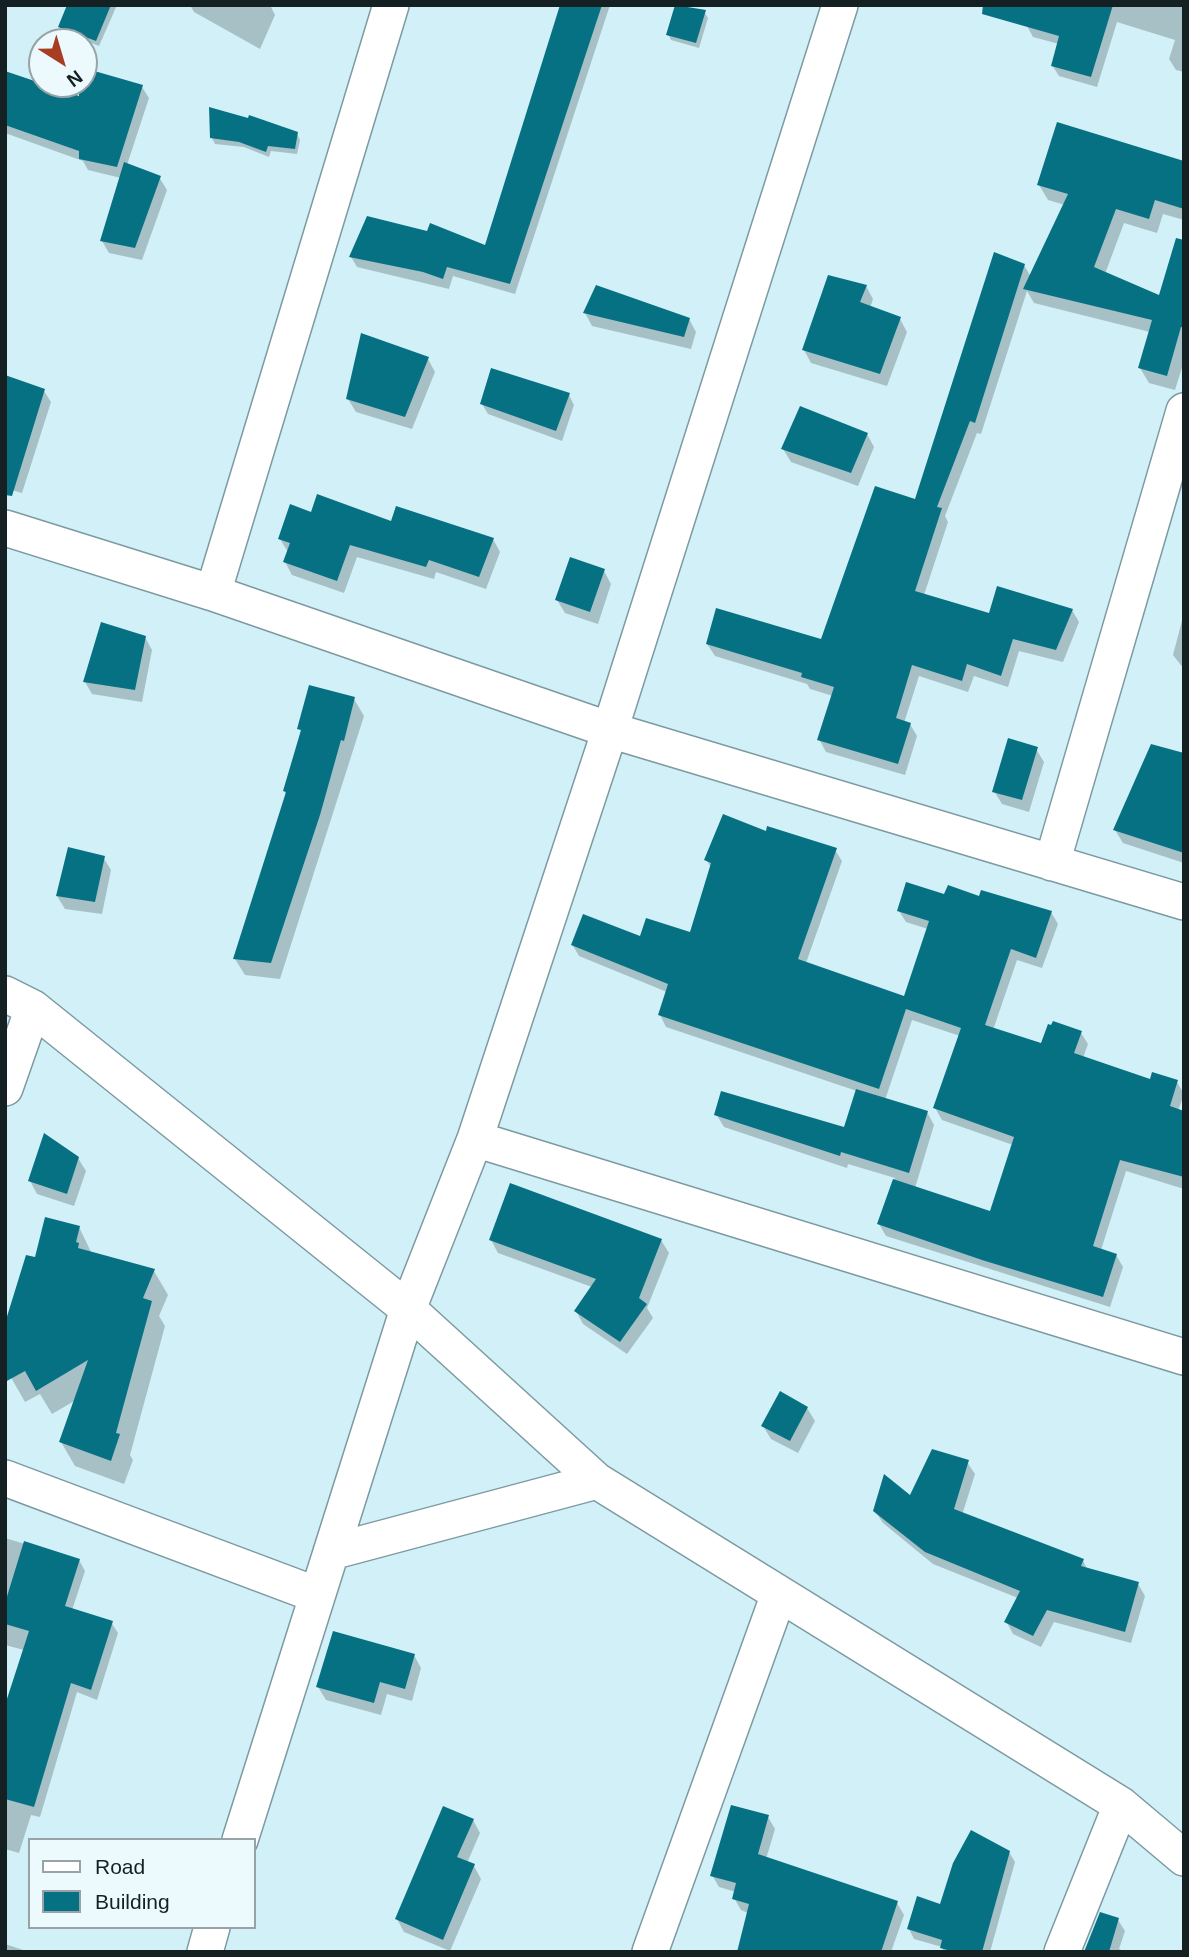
<!DOCTYPE html>
<style>
body{margin:0}
#map{position:relative;width:1189px;height:1957px;overflow:hidden;background:#d1f0f8;font-family:Helvetica,sans-serif}
canvas{display:block}
.frame{position:absolute;inset:0;border:7px solid #152023;pointer-events:none}
.legend{position:absolute;left:28px;top:1838px;width:228px;height:91px;box-sizing:border-box;background:#edfafd;border:2px solid #97a3a6;margin:0;padding:9px 12px;list-style:none;font-size:21px;color:#152023}
.legend li{display:flex;align-items:center;gap:14px;height:35px}
.legend b{width:35px;border:2px solid #97a3a6}
.north{position:absolute;left:28px;top:28px;width:70px;height:70px;box-sizing:border-box;background:#edfafd;border:2px solid #97a3a6;border-radius:50%;rotate:143deg;font-size:19px;font-weight:700;line-height:28px;text-align:center;color:#152023}
.north::after{content:'';display:block;margin:auto;width:24px;height:32px;background:#a73e24;clip-path:polygon(50% 0,100% 100%,50% 72%,0 100%)}
</style>
<div id="map">
<canvas width="1189" height="1957"></canvas>
<div class="frame"></div>
<ul class="legend">
<li><b style="height:9px;background:#fff"></b>Road</li>
<li><b style="height:19px;background:#077184"></b>Building</li>
</ul>
<div class="north">N</div>
</div>
<script>
const ctx = document.querySelector('canvas').getContext('2d');
ctx.lineJoin = 'round';
function fill(path, color) { ctx.fillStyle = color; ctx.fill(path, 'evenodd'); }
function stroke(path, color, width, dash) { ctx.strokeStyle = color; ctx.lineWidth = width; ctx.lineCap = dash ? 'butt' : 'round'; ctx.setLineDash(dash || []); ctx.stroke(path); }
fill(new Path2D(`
 M 69,5 L 117,5 L 99,46 L 63,32 L 60,26 Z
 M 190,5 L 270,5 L 275,15 L 260,49 L 194,12 Z
 M 562,5 L 610,5 L 515,294 L 453,276 L 449,289 L 357,267 L 351,257 L 486,247 Z
 M 677,5 L 704,12 L 708,18 L 699,48 L 671,40 L 668,34 Z
 M 1033,5 L 1184,5 L 1184,72 L 1176,70 L 1169,59 L 1175,40 L 1117,22 L 1097,87 L 1059,76 L 1052,65 L 1059,44 L 1033,37 L 1027,26 Z
 M 84,70 L 142,87 L 149,98 L 127,165 L 159,177 L 167,190 L 142,260 L 109,253 L 102,241 L 121,178 L 88,170 L 83,161 L 5,133 L 5,73 L 81,98 Z
 M 297,134 L 300,140 L 297,154 L 271,151 L 269,157 L 244,147 L 215,144 L 212,138 Z
 M 1184,169 L 1184,220 L 1163,214 L 1157,233 L 1124,223 L 1105,274 L 1184,307 L 1184,361 L 1175,390 L 1149,383 L 1140,368 L 1150,332 L 1034,303 L 1027,291 L 981,434 L 977,433 L 945,516 L 948,522 L 924,595 L 990,616 L 1072,610 L 1079,622 L 1063,662 L 1019,651 L 1008,687 L 974,676 L 968,692 L 919,676 L 904,723 L 910,724 L 917,736 L 905,775 L 826,752 L 819,739 L 833,696 L 810,689 L 807,684 L 715,656 L 707,644 L 822,641 L 916,501 L 1024,265 L 1031,277 L 1065,205 L 1048,200 L 1039,185 Z
 M 866,286 L 873,299 L 870,308 L 900,319 L 907,332 L 887,386 L 811,363 L 804,350 Z
 M 585,313 L 689,319 L 696,332 L 691,349 L 592,326 Z
 M 428,359 L 435,372 L 412,429 L 356,412 L 348,399 Z
 M 44,391 L 51,402 L 22,493 L 5,488 Z
 M 569,395 L 574,405 L 562,441 L 488,414 L 482,404 Z
 M 867,434 L 874,447 L 858,486 L 791,462 L 783,449 Z
 M 393,524 L 493,539 L 500,552 L 486,589 L 436,572 L 434,579 L 357,557 L 344,593 L 292,575 L 285,562 L 288,552 L 280,539 Z
 M 604,571 L 611,584 L 598,624 L 565,613 L 557,600 Z
 M 1184,613 L 1184,669 L 1173,655 Z
 M 145,637 L 152,650 L 142,702 L 92,694 L 85,682 Z
 M 354,699 L 364,716 L 280,979 L 245,975 L 235,959 L 287,796 L 284,791 L 302,733 L 299,728 Z
 M 1036,749 L 1044,762 L 1029,812 L 1002,804 L 994,791 Z
 M 1184,756 L 1184,863 L 1123,843 L 1115,830 Z
 M 767,834 L 835,850 L 842,861 L 806,963 L 905,999 L 928,929 L 906,922 L 899,911 L 945,896 L 980,898 L 1051,912 L 1058,924 L 1042,968 L 1017,960 L 993,1030 L 1042,1046 L 1081,1033 L 1088,1044 L 1083,1058 L 1151,1081 L 1177,1082 L 1184,1094 L 1178,1111 L 1184,1112 L 1184,1189 L 1126,1171 L 1101,1250 L 1116,1255 L 1123,1267 L 1110,1307 L 886,1236 L 879,1224 L 895,1178 L 848,1164 L 847,1168 L 724,1127 L 716,1114 L 845,1129 L 857,1091 L 666,1027 L 660,1015 L 667,992 L 579,956 L 572,944 L 691,934 L 711,868 L 706,859 ZM 912,1020 L 960,1036 L 935,1108 L 942,1120 L 1013,1145 L 991,1214 L 915,1188 L 934,1125 L 927,1112 L 885,1100 Z
 M 103,857 L 111,870 L 102,914 L 65,909 L 57,896 Z
 M 78,1158 L 86,1171 L 74,1206 L 37,1194 L 30,1181 Z
 M 79,1227 L 92,1254 L 154,1271 L 168,1295 L 159,1316 L 165,1326 L 130,1455 L 133,1460 L 124,1484 L 75,1466 L 61,1442 L 76,1400 L 52,1414 L 40,1394 L 25,1402 L 5,1367 L 36,1259 Z
 M 491,1240 L 661,1240 L 669,1253 L 647,1308 L 653,1318 L 627,1354 L 583,1324 L 576,1311 L 592,1287 L 498,1253 Z
 M 807,1408 L 815,1421 L 798,1453 L 771,1439 L 763,1426 Z
 M 967,1462 L 975,1474 L 962,1515 L 1083,1561 L 1088,1570 L 1138,1584 L 1145,1596 L 1131,1643 L 1054,1622 L 1041,1647 L 1013,1634 L 1006,1621 L 1018,1598 L 933,1564 L 883,1523 L 875,1511 L 910,1498 Z
 M 5,1538 L 79,1560 L 85,1571 L 72,1610 L 111,1622 L 118,1633 L 97,1700 L 77,1692 L 40,1817 L 31,1815 L 19,1853 L 5,1849 L 5,1710 L 24,1650 L 5,1645 Z
 M 414,1655 L 421,1668 L 412,1701 L 387,1694 L 381,1715 L 326,1700 L 318,1687 Z
 M 768,1817 L 775,1829 L 766,1859 L 897,1903 L 904,1915 L 891,1952 L 739,1952 L 748,1913 L 741,1910 L 734,1898 L 736,1892 L 719,1887 L 712,1875 Z
 M 473,1820 L 480,1833 L 467,1863 L 474,1866 L 481,1879 L 450,1951 L 404,1932 L 397,1919 Z
 M 1009,1852 L 1015,1862 L 990,1952 L 944,1952 L 942,1947 L 914,1939 L 909,1929 Z
 M 1118,1920 L 1125,1931 L 1119,1949 L 1127,1952 L 1086,1952 Z
 M 5,1944 L 29,1952 L 5,1952 Z`), '#0003');
fill(new Path2D(`
 M 67,5 L 111,5 L 96,41 L 58,27 Z
 M 560,5 L 602,5 L 510,284 L 447,267 L 443,279 L 423,272 L 349,257 L 367,216 L 427,231 L 430,223 L 485,245 Z
 M 675,5 L 706,10 L 696,43 L 666,35 Z
 M 983,5 L 1113,5 L 1091,77 L 1051,66 L 1059,36 L 982,14 Z
 M 84,68 L 143,85 L 117,167 L 79,159 L 79,151 L 5,125 L 5,71 L 79,96 L 79,84 L 84,84 Z
 M 209,107 L 248,118 L 249,115 L 298,132 L 295,149 L 268,146 L 266,152 L 239,142 L 210,138 Z
 M 1057,122 L 1184,161 L 1184,209 L 1155,200 L 1149,219 L 1116,209 L 1094,267 L 1159,295 L 1176,238 L 1184,240 L 1184,328 L 1181,327 L 1167,376 L 1138,368 L 1152,320 L 1023,289 L 1068,194 L 1037,185 Z
 M 124,162 L 161,176 L 135,248 L 100,241 Z
 M 994,252 L 1025,264 L 975,423 L 970,421 L 937,507 L 942,508 L 915,591 L 989,613 L 997,586 L 1073,609 L 1056,650 L 1013,639 L 1001,676 L 967,664 L 962,681 L 912,665 L 896,718 L 911,723 L 898,764 L 817,740 L 834,687 L 801,677 L 802,673 L 706,644 L 716,608 L 821,639 L 875,486 L 915,499 Z
 M 828,275 L 867,285 L 860,302 L 901,317 L 880,374 L 802,350 Z
 M 596,285 L 690,318 L 684,337 L 583,313 Z
 M 361,333 L 429,357 L 405,417 L 346,399 Z
 M 491,368 L 570,393 L 556,431 L 480,404 Z
 M 5,375 L 45,389 L 12,496 L 5,495 Z
 M 800,406 L 868,433 L 851,473 L 781,449 Z
 M 317,494 L 391,521 L 396,506 L 494,538 L 479,577 L 429,560 L 426,567 L 350,545 L 337,581 L 283,562 L 290,543 L 278,539 L 290,504 L 311,512 Z
 M 570,557 L 605,569 L 590,612 L 555,600 Z
 M 101,622 L 146,636 L 135,690 L 83,682 Z
 M 309,685 L 355,697 L 344,741 L 341,740 L 320,815 L 271,963 L 233,959 L 286,792 L 283,791 L 301,730 L 297,729 Z
 M 1008,738 L 1038,747 L 1022,800 L 992,792 Z
 M 1151,744 L 1184,753 L 1184,853 L 1113,830 Z
 M 723,814 L 766,831 L 767,826 L 837,848 L 798,959 L 904,996 L 929,921 L 897,911 L 906,882 L 944,894 L 948,885 L 979,896 L 981,890 L 1052,911 L 1036,958 L 1011,949 L 985,1025 L 1041,1043 L 1048,1024 L 1051,1025 L 1053,1021 L 1082,1031 L 1074,1053 L 1150,1079 L 1152,1072 L 1178,1080 L 1170,1106 L 1184,1111 L 1184,1177 L 1120,1160 L 1093,1246 L 1117,1254 L 1103,1297 L 982,1260 L 877,1224 L 893,1179 L 990,1211 L 1014,1137 L 933,1108 L 961,1028 L 906,1009 L 879,1089 L 658,1015 L 668,984 L 571,945 L 583,914 L 640,936 L 646,918 L 690,932 L 711,863 L 704,860 Z
 M 68,847 L 105,856 L 95,902 L 56,896 Z
 M 856,1089 L 928,1111 L 909,1173 L 841,1152 L 840,1156 L 714,1115 L 721,1091 L 844,1127 Z
 M 44,1133 L 79,1157 L 67,1194 L 28,1181 Z
 M 510,1183 L 662,1239 L 639,1298 L 647,1304 L 620,1342 L 574,1311 L 596,1279 L 489,1240 Z
 M 45,1217 L 80,1226 L 76,1242 L 79,1243 L 78,1248 L 155,1269 L 143,1298 L 152,1301 L 116,1433 L 120,1434 L 111,1461 L 59,1442 L 88,1360 L 36,1391 L 25,1371 L 5,1382 L 5,1323 L 26,1255 L 35,1257 Z
 M 780,1391 L 808,1407 L 790,1441 L 761,1426 Z
 M 932,1449 L 969,1460 L 954,1509 L 1084,1559 L 1081,1566 L 1139,1582 L 1125,1632 L 1047,1610 L 1033,1636 L 1004,1622 L 1020,1591 L 925,1552 L 873,1511 L 884,1474 L 910,1495 Z
 M 24,1541 L 80,1559 L 65,1606 L 113,1621 L 91,1690 L 71,1683 L 34,1807 L 5,1799 L 5,1705 L 29,1631 L 5,1624 L 5,1603 Z
 M 333,1631 L 415,1654 L 405,1689 L 380,1682 L 374,1703 L 316,1687 Z
 M 731,1805 L 769,1815 L 758,1854 L 898,1901 L 881,1952 L 737,1952 L 749,1904 L 732,1899 L 736,1883 L 710,1876 Z
 M 443,1806 L 474,1819 L 457,1857 L 475,1864 L 443,1940 L 395,1919 Z
 M 971,1830 L 1010,1851 L 982,1952 L 955,1952 L 940,1948 L 942,1940 L 907,1929 L 917,1896 L 940,1904 L 953,1863 Z
 M 1100,1912 L 1119,1918 L 1109,1952 L 1084,1952 Z`), '#077184');
const street = new Path2D(`
 M 5,528 L 213,593 L 610,730 L 1184,902
 M 213,593 L 391,5
 M 1052,863 L 1184,411
 M 5,994 L 33,1008 L 408,1309 L 597,1481 L 1121,1805 L 1184,1858
 M 5,1088 L 33,1008
 M 475,1139 L 1184,1357
 M 5,1478 L 317,1595
 M 331,1552 L 597,1481
 M 240,1840 L 408,1309 L 475,1139 L 610,730 L 840,5
 M 205,1952 L 212,1927
 M 650,1952 L 779,1594
 M 1062,1952 L 1121,1805`);
stroke(street, '#7d9aa1', 38);
stroke(street, '#fff', 35);
</script>
